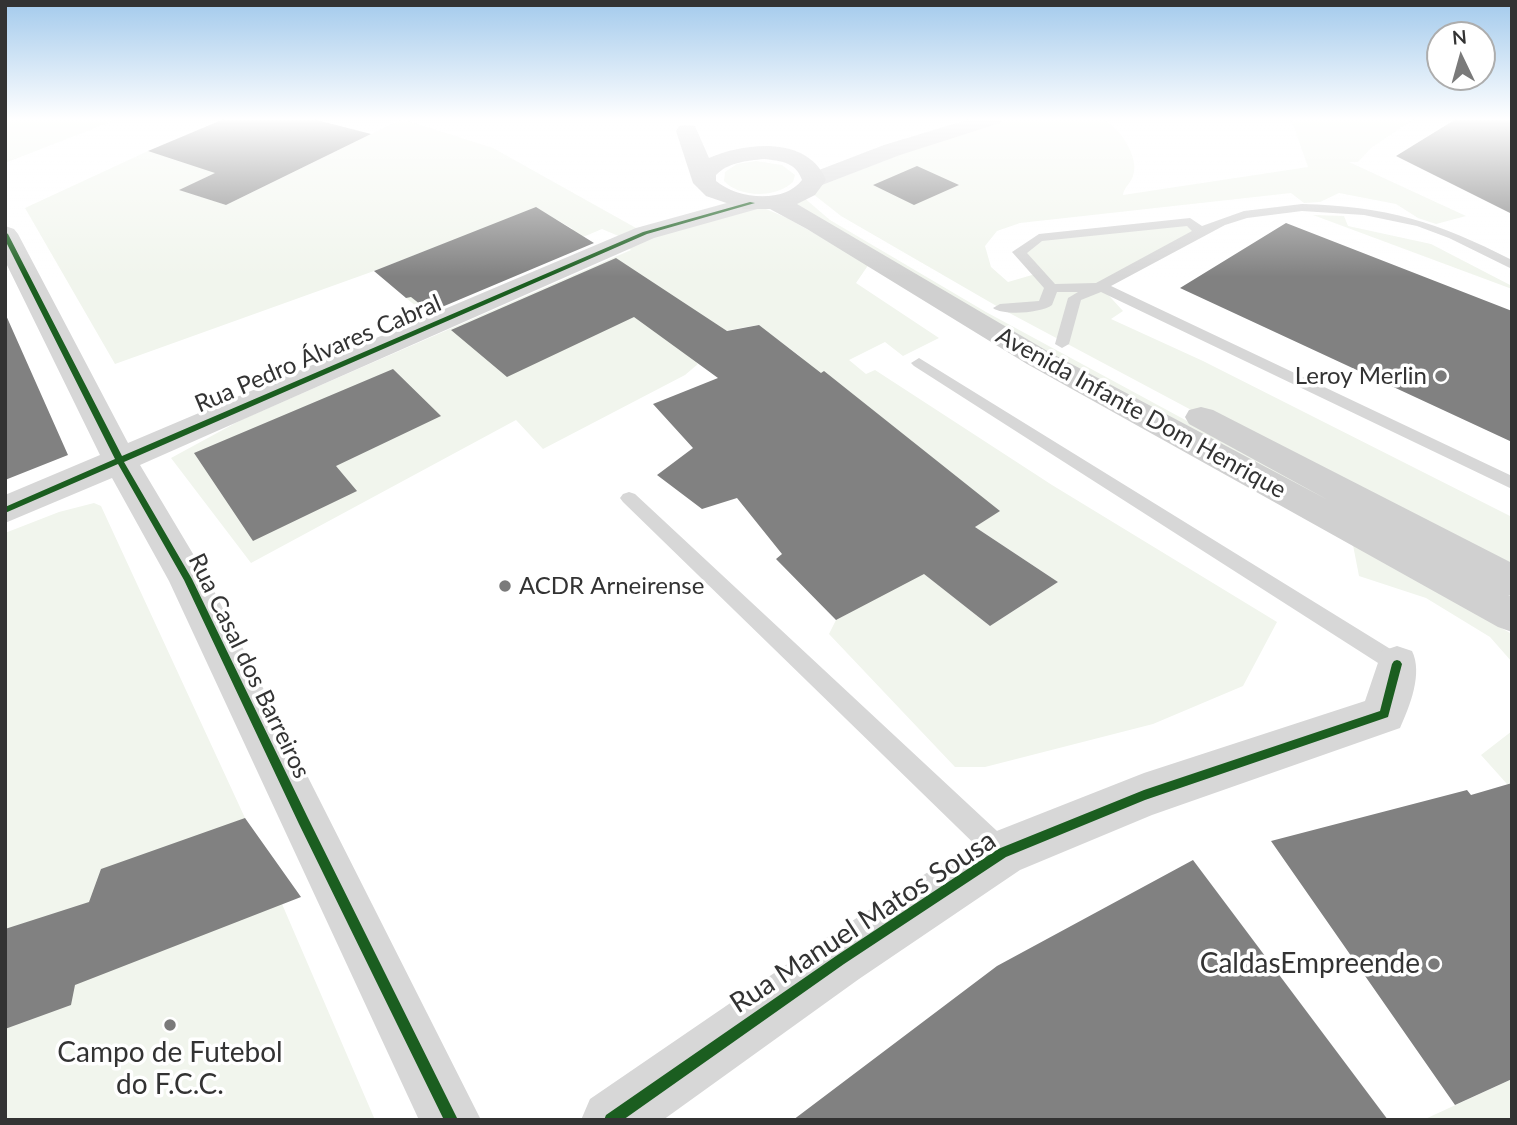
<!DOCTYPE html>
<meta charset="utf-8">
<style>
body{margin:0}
#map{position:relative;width:1517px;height:1125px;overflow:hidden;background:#fff;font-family:Lato,sans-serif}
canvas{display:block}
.frame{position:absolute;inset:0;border:7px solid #333;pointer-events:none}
.north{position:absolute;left:1426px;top:21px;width:70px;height:70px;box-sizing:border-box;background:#fff;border:2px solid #adadad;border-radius:50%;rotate:355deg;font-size:19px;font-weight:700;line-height:28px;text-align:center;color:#333}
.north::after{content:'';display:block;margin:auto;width:24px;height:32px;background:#7a7a7a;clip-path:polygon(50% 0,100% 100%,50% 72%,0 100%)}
</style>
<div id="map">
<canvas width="1517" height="1125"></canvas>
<div class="frame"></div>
<div class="north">N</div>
</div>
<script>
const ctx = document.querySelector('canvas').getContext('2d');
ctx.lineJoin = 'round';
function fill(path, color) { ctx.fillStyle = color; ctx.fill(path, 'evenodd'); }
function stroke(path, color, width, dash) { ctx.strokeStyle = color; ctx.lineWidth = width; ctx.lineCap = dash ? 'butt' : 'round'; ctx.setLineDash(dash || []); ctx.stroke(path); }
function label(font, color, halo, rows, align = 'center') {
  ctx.font = font + ' Lato,sans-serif'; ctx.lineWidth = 7; ctx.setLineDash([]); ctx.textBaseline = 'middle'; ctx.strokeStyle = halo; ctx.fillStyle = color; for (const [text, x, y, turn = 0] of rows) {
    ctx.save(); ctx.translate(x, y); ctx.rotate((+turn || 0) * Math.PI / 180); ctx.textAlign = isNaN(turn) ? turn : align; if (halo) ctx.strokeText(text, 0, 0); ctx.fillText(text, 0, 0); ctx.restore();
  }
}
fill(new Path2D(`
 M 5,119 L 118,119 L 5,163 Z
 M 402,119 L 493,148 L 645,233 L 752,203 L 787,218 L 869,264 L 856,283 L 939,338 L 903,356 L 885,342 L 849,360 L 866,374 L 875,370 L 1052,485 L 1277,622 L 1243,686 L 1153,724 L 985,767 L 955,767 L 829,634 L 836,620 L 923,573 L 990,626 L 1058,582 L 975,527 L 999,511 L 841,385 L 810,400 L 801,357 L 758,325 L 719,332 L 682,351 L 698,364 L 685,375 L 543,449 L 516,420 L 251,563 L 171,458 L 241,420 L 631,250 L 623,242 L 628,240 L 602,229 L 417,307 L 406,298 L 573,229 L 536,208 L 374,271 L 115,364 L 25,208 L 148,151 L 218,172 L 180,190 L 226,205 Z
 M 993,119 L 1103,119 C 1119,127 1140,157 1133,176 C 1131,183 1124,187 1123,195 L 1308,167 L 1291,119 L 1414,119 L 1371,148 L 1358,162 L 1349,162 L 1466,216 L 1436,224 L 1418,218 L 1396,204 L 1339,193 L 1320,202 L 1304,203 L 1291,193 L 1020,223 L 997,231 L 985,246 L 991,267 L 1008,282 L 1039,273 L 1019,252 L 1039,238 L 1190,222 L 1201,232 L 1102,288 L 1123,311 L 1111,319 L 1203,361 L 1512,517 L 1512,581 L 1000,308 L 841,216 L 808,190 Z
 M 756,161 L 782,165 L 795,175 L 793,182 C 776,198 740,198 724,181 L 725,172 L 737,164 Z
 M 802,196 L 830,220 L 986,312 L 1512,597 L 1512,606 L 1045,354 L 791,202 Z
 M 1313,215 L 1344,216 L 1348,226 L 1431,244 L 1512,286 L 1512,289 Z
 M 94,503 L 101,506 L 245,818 L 375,1120 L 5,1120 L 5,533 L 59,512 Z
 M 1353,545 L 1512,634 L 1512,662 L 1490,637 L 1426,598 L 1359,576 Z
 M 1512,731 L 1512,783 L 1507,784 L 1481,755 Z
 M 1512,1079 L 1512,1120 L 1423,1120 Z`), '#f1f5ed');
fill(new Path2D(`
 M 224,119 L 313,119 L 371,134 L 226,205 L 179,190 L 215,173 L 148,151 Z
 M 1456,119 L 1512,119 L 1512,214 L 1396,156 Z
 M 917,166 L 959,185 L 914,205 L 873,185 Z
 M 536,207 L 594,243 L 430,312 L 411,297 L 406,298 L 374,271 Z
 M 1286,223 L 1512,311 L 1512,442 L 1180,288 Z
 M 616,258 L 727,331 L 759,325 L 821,373 L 824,371 L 1000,511 L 975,527 L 1058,582 L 990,626 L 924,574 L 836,620 L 776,559 L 782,554 L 737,498 L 702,509 L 657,475 L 693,448 L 653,404 L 718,378 L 634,317 L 507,377 L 451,330 Z
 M 5,313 L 68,455 L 5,480 Z
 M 393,369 L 441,416 L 336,466 L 357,491 L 253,541 L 194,453 Z
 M 1512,783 L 1512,1079 L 1455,1105 L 1271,841 L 1467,790 L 1471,795 Z
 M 245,818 L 301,897 L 75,985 L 71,1005 L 5,1029 L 5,929 L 89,902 L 101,869 Z
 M 1193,860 L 1388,1120 L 793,1120 L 997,966 Z`), '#818181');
fill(new Path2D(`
 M 1302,204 C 1385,206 1438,222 1512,260 L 1512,269 L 1449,238 L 1417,226 L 1364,215 L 1302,211 L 1247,218 L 1225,225 L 1111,286 L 1512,476 L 1512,489 L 1101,292 L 1081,300 L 1069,344 L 1062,348 L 1055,344 L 1068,298 L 1078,292 L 1057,292 L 1052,305 C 1042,313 1003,316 993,308 L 1000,304 L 1039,301 L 1044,288 L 1012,252 L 1039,234 L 1190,218 L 1202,226 L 1244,211 ZM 1187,226 L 1192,231 L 1096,283 L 1055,284 L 1027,253 L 1042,241 Z
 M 919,358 L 1405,658 L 1408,664 L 1405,670 L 1397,673 L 1389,670 L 914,366 L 911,363 Z
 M 629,492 L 635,494 L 1011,844 L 1015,853 L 1011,862 L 1002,865 L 993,862 L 623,502 L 620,498 L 623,494 Z`), '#d7d7d7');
fill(new Path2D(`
 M 970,119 L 1003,119 L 1000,123 L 900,155 L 822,185 L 806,185 L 802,180 L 806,175 L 884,145 Z
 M 752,196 L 761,198 L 764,203 L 761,208 L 654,238 L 140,465 L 208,579 L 481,1120 L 419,1120 L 169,581 L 112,478 L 5,523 L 5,495 L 100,455 L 5,261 L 5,226 L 14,229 L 18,234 L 128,443 L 636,228 Z
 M 1397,646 L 1412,651 C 1423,673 1410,706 1400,728 L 1152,815 L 1020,870 L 859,979 L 663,1120 L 581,1120 L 590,1099 L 821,941 L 984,836 L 1144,773 L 1365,701 L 1382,651 Z`), '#d7d7d7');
fill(new Path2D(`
 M 687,125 L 695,126 L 709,158 C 746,142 808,136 826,180 L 815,195 L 797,204 L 1049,352 L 1328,500 L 1189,424 L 1185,417 L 1189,410 L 1201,407 L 1213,410 L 1512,563 L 1512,596 L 1508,595 L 1512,597 L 1512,632 L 1498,627 L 1027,364 L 807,229 L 770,209 L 744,209 L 706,196 L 693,183 L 676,131 L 679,126 ZM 764,159 C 781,161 796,162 802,180 C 784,204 737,199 716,181 L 716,175 C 729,162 746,161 764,159 Z`), '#d0d0d0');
fill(new Path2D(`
 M 750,202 L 755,203 L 647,234 L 124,462 L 192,579 L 307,816 L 458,1120 L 444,1120 L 299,824 L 184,580 L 118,464 L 5,513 L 5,507 L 115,459 L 5,240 L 5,232 L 8,234 L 122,456 L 643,232 Z
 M 1397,660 L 1400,661 L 1402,664 L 1388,717 L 1145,800 L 1006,857 L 844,964 L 623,1120 L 604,1120 L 606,1115 L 836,956 L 998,849 L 1144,790 L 1380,711 L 1392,664 L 1394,661 Z`), '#1b5e20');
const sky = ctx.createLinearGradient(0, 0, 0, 277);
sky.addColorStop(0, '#a3caec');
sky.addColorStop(0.43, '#fff');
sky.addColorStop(1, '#ffffff00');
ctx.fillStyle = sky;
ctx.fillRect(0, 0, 1517, 277);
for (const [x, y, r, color] of [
 [1441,376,7,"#7a7a7a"],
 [505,586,7,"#7a7a7a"],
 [1434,964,7,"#7a7a7a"],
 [170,1025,7,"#7a7a7a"]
]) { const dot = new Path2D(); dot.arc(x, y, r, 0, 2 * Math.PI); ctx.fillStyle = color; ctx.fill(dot); stroke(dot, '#fff', 2.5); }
label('24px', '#333', '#fff', [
 ["Rua Pedro Álvares Cabral",318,354,-23],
 ["Avenida Infante Dom Henrique",1141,413,29],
 ["Rua Casal dos Barreiros",249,666,64]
]);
label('24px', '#333', '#fff', [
 ["Leroy Merlin",1427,376],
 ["ACDR Arneirense",519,586,"left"]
], 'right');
label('28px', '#333', '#fff', [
 ["Rua Manuel Matos Sousa",863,922,-33]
]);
label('28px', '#333', '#fff', [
 ["CaldasEmpreende",1420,964],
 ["Campo de Futebol",170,1053,"center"],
 ["do F.C.C.",170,1085,"center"]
], 'right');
</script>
